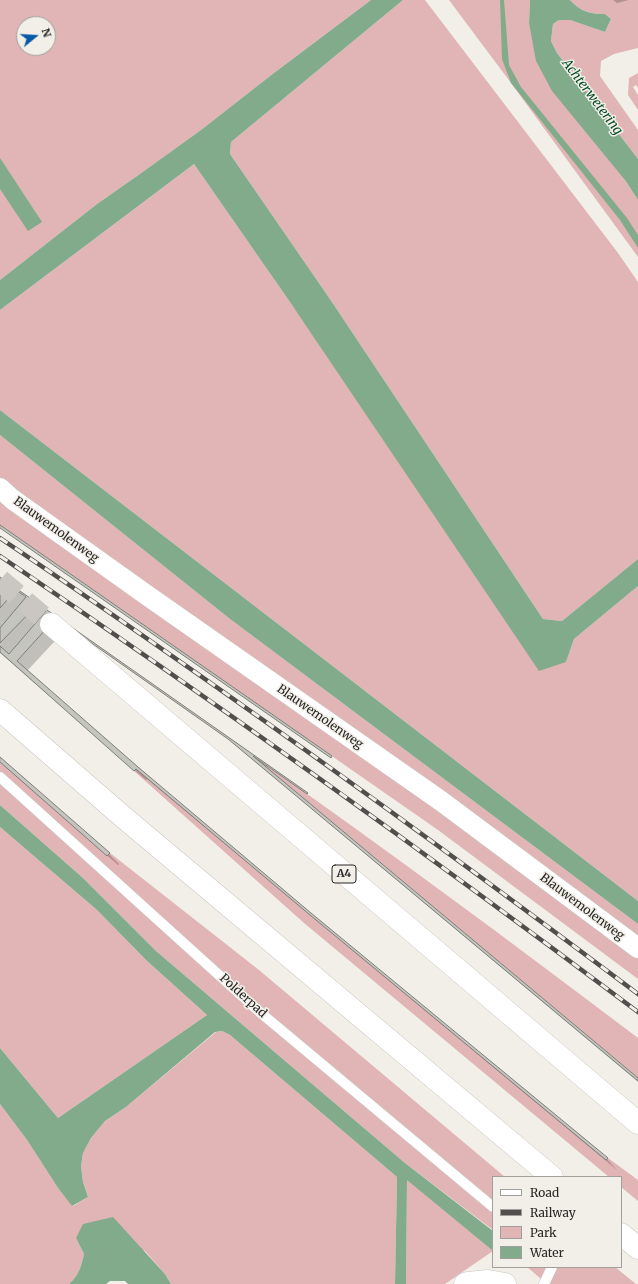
<!DOCTYPE html>
<style>
body{margin:0}
#map{position:relative;width:638px;height:1284px;overflow:hidden;background:#f2efe9;font-family:Merriweather,serif}
canvas{display:block}
.legend{position:absolute;left:492px;top:1176px;width:130px;height:92px;box-sizing:border-box;background:#f2efe9;border:1px solid #a19f9b;margin:0;padding:5px 7px;list-style:none;font-size:12px;color:#282725}
.legend li{display:flex;align-items:center;gap:8px;height:20px}
.legend b{width:20px;border:1px solid #a19f9b}
.north{position:absolute;left:16px;top:16px;width:40px;height:40px;box-sizing:border-box;background:#f2efe9;border:1px solid #a19f9b;border-radius:50%;rotate:72deg;font-size:11px;font-weight:700;line-height:16px;text-align:center;color:#282725}
.north::after{content:'';display:block;margin:auto;width:14px;height:18px;background:#0659a7;clip-path:polygon(50% 0,100% 100%,50% 72%,0 100%)}
</style>
<div id="map">
<canvas width="638" height="1284"></canvas>
<ul class="legend">
<li><b style="height:5px;background:#fff"></b>Road</li>
<li><b style="height:5px;background:#504f4c"></b>Railway</li>
<li><b style="height:11px;background:#e1b5b6"></b>Park</li>
<li><b style="height:11px;background:#82ab8c"></b>Water</li>
</ul>
<div class="north">N</div>
</div>
<script>
const ctx = document.querySelector('canvas').getContext('2d');
ctx.lineJoin = 'round';
function fill(path, color) { ctx.fillStyle = color; ctx.fill(path, 'evenodd'); }
function stroke(path, color, width, dash) { ctx.strokeStyle = color; ctx.lineWidth = width; ctx.lineCap = dash ? 'butt' : 'round'; ctx.setLineDash(dash || []); ctx.stroke(path); }
function label(font, color, halo, rows, align = 'center') {
  ctx.font = font + ' Merriweather,serif'; ctx.lineWidth = 3; ctx.setLineDash([]); ctx.textBaseline = 'middle'; ctx.strokeStyle = halo; ctx.fillStyle = color; for (const [text, x, y, turn = 0] of rows) {
    ctx.save(); ctx.translate(x, y); ctx.rotate((+turn || 0) * Math.PI / 180); ctx.textAlign = isNaN(turn) ? turn : align; if (halo) ctx.strokeText(text, 0, 0); ctx.fillText(text, 0, 0); ctx.restore();
  }
}
fill(new Path2D(`
 M 0,0 L 371,0 L 270,76 L 201,130 L 137,176 L 97,204 L 0,280 ZM 24,24 L 48,24 L 48,48 L 24,48 Z
 M 403,0 L 425,0 L 618,253 L 638,282 L 638,559 L 562,621 L 543,619 L 332,302 L 230,154 L 231,142 Z
 M 449,0 L 530,0 L 529,23 L 625,180 L 638,200 L 638,257 L 511,83 Z
 M 570,0 L 638,0 L 638,48 L 614,54 L 601,61 L 600,76 L 638,130 L 638,159 L 557,53 L 551,41 L 553,24 L 559,20 L 570,20 L 605,32 L 611,19 L 605,14 C 590,14 581,12 570,0 Z
 M 638,73 L 638,88 L 636,85 L 633,87 L 638,95 L 638,110 L 628,95 L 629,78 Z
 M 194,164 L 292,305 L 566,662 L 574,639 L 638,586 L 638,901 L 0,410 L 0,310 Z
 M 0,435 L 230,619 L 638,924 L 638,939 L 0,480 Z
 M 0,500 C 214,651 429,800 638,958 L 638,979 L 438,830 L 0,525 Z
 M 253,756 C 384,847 511,942 638,1038 L 638,1078 Z
 M 0,762 L 110,853 L 259,970 L 505,1177 L 493,1177 L 493,1230 L 405,1163 L 156,951 L 83,878 L 0,805 Z
 M 136,769 L 310,915 L 606,1160 L 608,1158 L 638,1180 L 638,1201 L 621,1187 L 621,1177 L 609,1177 L 304,923 L 134,771 Z
 M 0,827 L 97,910 L 146,960 L 207,1015 L 58,1118 L 0,1048 Z
 M 222,1031 L 230,1035 L 397,1177 L 395,1284 L 171,1284 L 165,1274 L 145,1251 L 76,1238 L 84,1254 C 81,1267 79,1275 69,1284 L 0,1284 L 0,1104 L 27,1140 L 58,1188 L 73,1206 L 88,1197 L 83,1182 L 81,1166 L 83,1153 L 91,1138 L 105,1121 L 126,1107 L 216,1032 Z
 M 407,1179 L 493,1251 L 445,1284 L 406,1284 Z
 M 527,1267 L 615,1267 L 636,1284 L 547,1284 Z`), '#e1b5b6');
fill(new Path2D(`
 M 371,0 L 403,0 L 231,142 L 230,154 L 332,302 L 543,619 L 562,621 L 638,559 L 638,586 L 574,639 L 566,662 L 539,671 L 292,305 L 194,164 L 0,310 L 0,280 L 97,204 L 137,176 L 201,130 L 270,76 Z
 M 500,0 L 504,0 L 509,65 L 521,87 L 627,218 L 638,235 L 638,248 L 620,220 L 511,83 L 502,59 Z
 M 530,0 L 570,0 C 581,12 590,14 605,14 L 611,19 L 605,32 L 570,20 L 559,20 L 553,24 L 551,41 L 557,53 L 638,159 L 638,200 L 625,180 L 552,91 L 536,61 L 529,23 Z
 M 0,158 L 42,222 L 28,231 L 0,189 Z
 M 0,410 L 638,901 L 638,924 L 230,619 L 0,435 Z
 M 0,805 L 83,878 L 156,951 L 405,1163 L 493,1231 L 493,1251 L 407,1180 L 406,1284 L 395,1284 L 397,1177 L 230,1035 L 222,1031 L 215,1032 L 126,1107 L 105,1121 L 91,1138 L 83,1153 L 81,1166 L 83,1182 L 88,1197 L 72,1206 L 58,1188 L 27,1140 L 0,1104 L 0,1048 L 58,1118 L 207,1015 L 146,960 L 97,910 L 0,827 Z
 M 113,1217 L 165,1274 L 171,1284 L 128,1284 L 125,1281 L 110,1281 L 106,1284 L 69,1284 C 79,1275 81,1267 84,1254 L 76,1238 L 83,1224 Z`), '#82ab8c');
fill(new Path2D(`
 M 613,0 L 629,0 L 617,3 Z
 M 0,579 L 3,582 L 4,580 L 17,589 L 26,598 L 27,596 L 57,618 L 67,628 L 27,671 L 137,768 L 311,914 L 607,1159 L 617,1170 L 322,925 L 147,779 L 146,780 L 0,653 Z
 M 229,739 L 259,760 L 270,770 L 638,1079 L 638,1082 L 239,748 Z
 M 0,758 L 109,854 L 119,864 L 118,865 L 0,762 Z`), '#0003');
const building = new Path2D(`
 M 0,525 L 332,756 L 331,758 L 0,528 Z
 M 0,577 L 308,793 L 307,794 L 253,756 L 638,1078 L 638,1081 L 228,739 L 56,618 L 17,661 L 138,767 L 311,913 L 608,1158 L 606,1160 L 310,915 L 136,769 L 134,771 L 0,652 L 0,646 L 9,654 L 46,611 L 37,605 L 0,643 L 0,628 L 26,597 L 16,590 L 0,608 L 0,590 L 6,583 L 0,579 Z
 M 0,757 L 110,853 L 107,856 L 0,762 Z`);
fill(building, '#c4c5bf');
stroke(building, '#7d7f79', 1);
stroke(new Path2D(`
 M 0,580 L 51,624`), '#cac7c2', 22, [22, 11]);
const service = new Path2D(`
 M 0,777 L 262,1014 L 493,1207
 M 544,1284 L 552,1267`);
const minor = new Path2D(`
 M 0,488 L 12,499 L 148,596 L 441,801 L 638,948`);
const tertiary = new Path2D(`
 M 465,1284 L 468,1283 L 488,1281 L 505,1284`);
const motorway = new Path2D(`
 M 51,624 L 638,1123
 M 0,710 L 122,816 L 552,1177
 M 621,1234 L 638,1248`);
stroke(service, '#c9c6c1', 11);
stroke(minor, '#c9c6c1', 21);
stroke(tertiary, '#c9c6c1', 23);
stroke(motorway, '#c9c6c1', 23);
stroke(service, '#fff', 10);
stroke(minor, '#fff', 20);
stroke(tertiary, '#fff', 22);
stroke(motorway, '#fff', 22);
const rail = new Path2D(`
 M 0,538 C 217,684 429,837 638,994
 M 0,556 C 217,703 429,855 638,1012`);
stroke(rail, '#504f4c', 4.5);
stroke(rail, '#f2efe9', 3, [9]);
for (const [x, y, w] of [
 [344,874,24]
]) { const box = new Path2D(); box.roundRect(x - w / 2, y - 9, w, 18, 3); ctx.fillStyle = '#f2efe9'; ctx.fill(box); stroke(box, '#282725', 1); }
label('bold 11px', '#282725', null, [
 ["A4",344,874]
]);
label('12px', '#282725', '#f2efe9', [
 ["Blauwemolenweg",56,530,36],
 ["Blauwemolenweg",320,717,35],
 ["Blauwemolenweg",582,907,37],
 ["Polderpad",243,996,42]
]);
label('italic 13px', '#034b24', '#f2efe9', [
 ["Achterwetering",592,97,53]
]);
</script>
